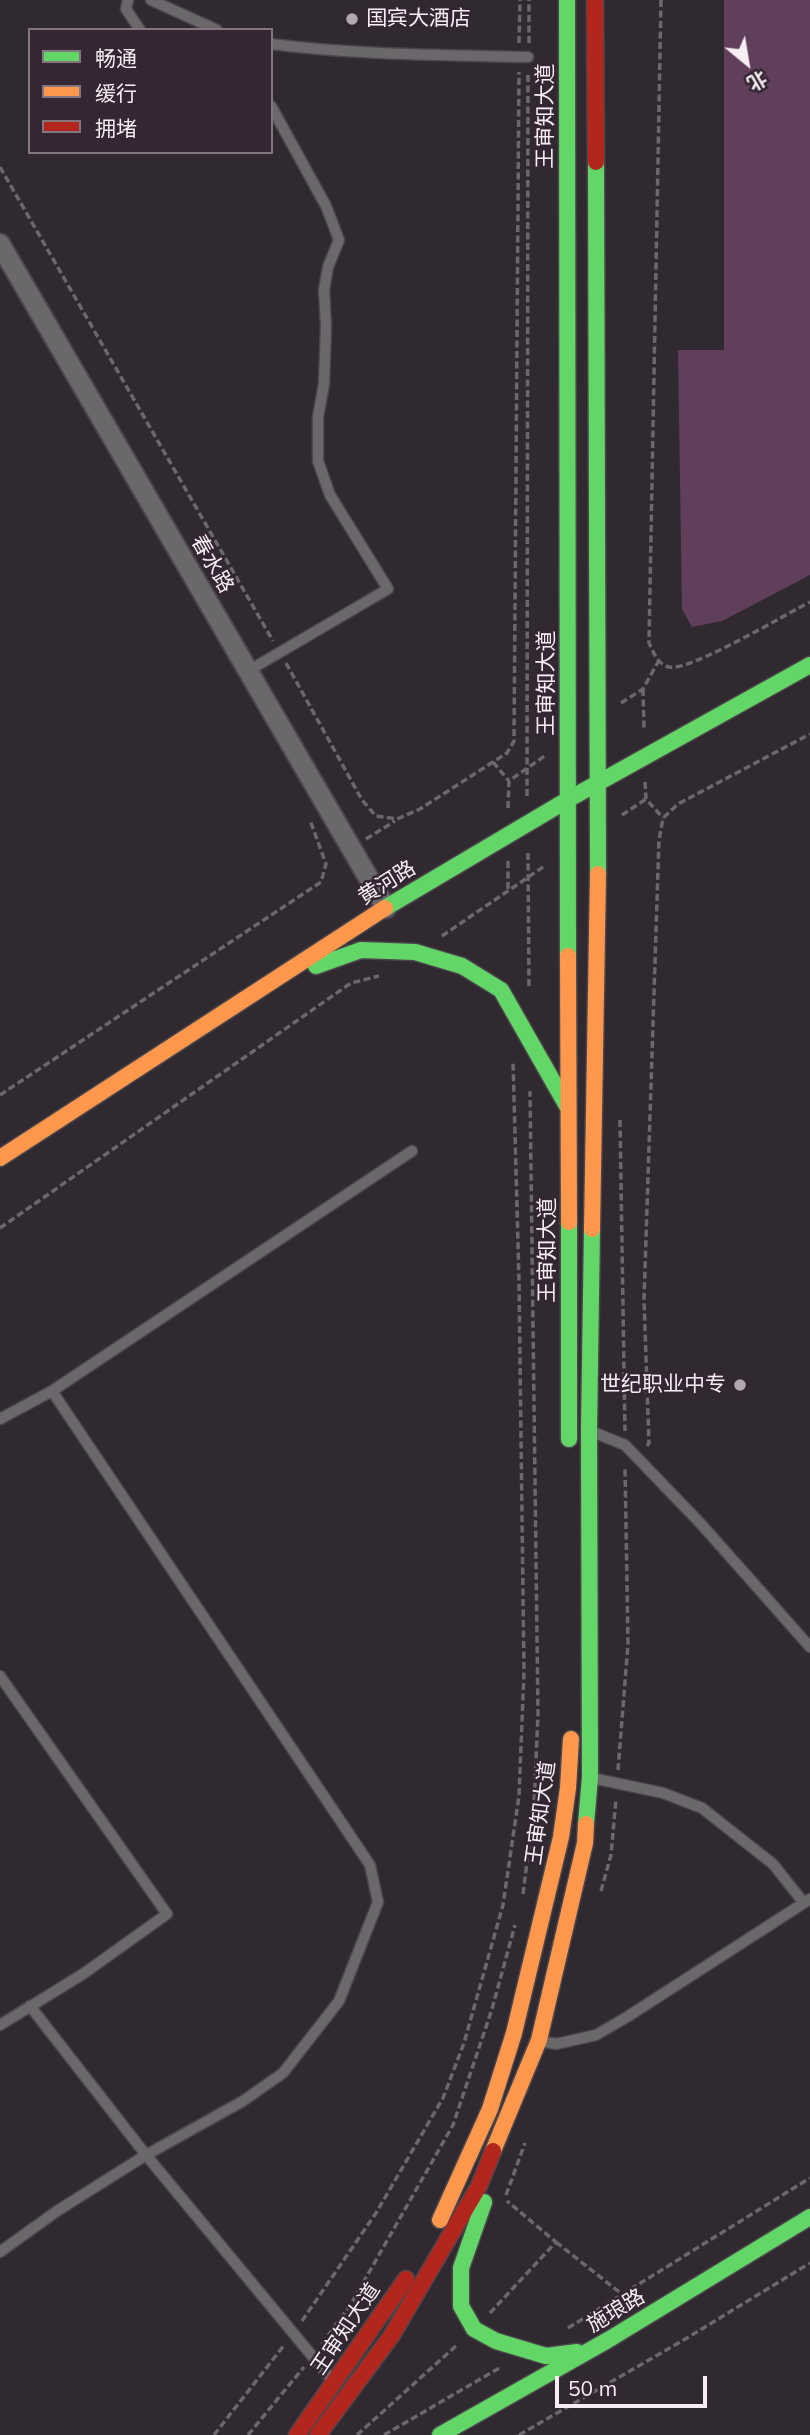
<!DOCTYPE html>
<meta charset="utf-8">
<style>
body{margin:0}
#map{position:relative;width:810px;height:2435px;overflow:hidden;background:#302a30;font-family:Mulish,"Noto Sans SC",sans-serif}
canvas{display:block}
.legend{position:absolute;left:28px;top:28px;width:245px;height:126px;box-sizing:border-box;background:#342632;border:2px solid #827680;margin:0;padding:9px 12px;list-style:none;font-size:21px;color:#f7edf5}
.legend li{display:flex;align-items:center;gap:14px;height:35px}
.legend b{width:35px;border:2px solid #827680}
.north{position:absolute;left:712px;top:28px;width:70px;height:70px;-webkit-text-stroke:5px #342632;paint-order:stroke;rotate:150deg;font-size:19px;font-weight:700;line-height:28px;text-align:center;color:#f7edf5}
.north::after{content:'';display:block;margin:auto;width:24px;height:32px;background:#f7edf5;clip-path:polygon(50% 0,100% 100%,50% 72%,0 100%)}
.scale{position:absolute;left:555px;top:2376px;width:152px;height:32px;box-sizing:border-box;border:4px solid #f7edf5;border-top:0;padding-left:9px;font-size:21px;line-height:24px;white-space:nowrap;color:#f7edf5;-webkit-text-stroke:5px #342632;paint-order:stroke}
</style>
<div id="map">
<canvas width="810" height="2435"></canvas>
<ul class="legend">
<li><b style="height:9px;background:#63d668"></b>畅通</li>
<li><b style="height:9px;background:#ff974d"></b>缓行</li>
<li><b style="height:9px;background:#b3261e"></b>拥堵</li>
</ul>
<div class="north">北</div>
<div class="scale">50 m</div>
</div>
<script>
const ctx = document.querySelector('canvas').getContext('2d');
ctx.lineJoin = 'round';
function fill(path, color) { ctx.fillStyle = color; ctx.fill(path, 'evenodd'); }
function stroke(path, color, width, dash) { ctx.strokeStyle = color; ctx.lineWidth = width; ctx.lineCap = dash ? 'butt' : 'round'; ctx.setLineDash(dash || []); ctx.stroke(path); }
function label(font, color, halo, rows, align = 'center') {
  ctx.font = font + ' Mulish,"Noto Sans SC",sans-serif'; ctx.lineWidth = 5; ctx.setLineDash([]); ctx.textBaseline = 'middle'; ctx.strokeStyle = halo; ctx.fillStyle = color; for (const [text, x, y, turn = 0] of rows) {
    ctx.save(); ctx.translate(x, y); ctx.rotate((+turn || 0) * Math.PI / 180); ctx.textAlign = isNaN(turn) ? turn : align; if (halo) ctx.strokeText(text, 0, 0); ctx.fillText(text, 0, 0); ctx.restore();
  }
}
fill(new Path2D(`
 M 724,0 L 810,0 L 810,575 L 722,621 L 692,627 L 682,609 L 678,350 L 724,350 Z`), '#603f5a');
const lane = new Path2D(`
 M 128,0 L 126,9 L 140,30
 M 151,0 L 217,30
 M 271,44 C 357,55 442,55 528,57
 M 248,671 L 388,589 L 330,495 L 318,461 L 318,417 L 324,384 L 326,326 L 324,290 L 328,267 L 339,240 L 326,206 L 271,106
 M 52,1391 L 412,1151
 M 0,1419 L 52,1391 L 370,1865 L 378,1902 L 339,2001 L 283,2073 L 243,2101 L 146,2155 L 57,2211 L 0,2252
 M 593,1432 L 625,1445 L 702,1525 L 810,1647
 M 0,1676 L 167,1914 L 83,1974 L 0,2025
 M 592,1778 L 663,1793 L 702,1808 L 773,1864 L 804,1903
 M 30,2006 L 146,2155 L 332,2380
 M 540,2041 L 556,2044 L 596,2035 L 627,2017 L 810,1899`);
const street = new Path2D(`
 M 0,244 L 386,908`);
const fast = new Path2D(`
 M 567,0 L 568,956
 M 596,162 L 598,874
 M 385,908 L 569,799 L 810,665
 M 316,966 L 361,950 L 415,952 L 462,966 L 501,990 L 567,1106
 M 569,1222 L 569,1439
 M 586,1824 L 590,1777 L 589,1430 L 592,1229
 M 484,2202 L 461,2268 L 461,2306 L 474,2329 L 496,2341 L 546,2356 L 577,2352
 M 440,2435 L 608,2340 L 810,2217`);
const slow = new Path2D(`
 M 568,956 L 569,1222
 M 0,1158 L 385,908
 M 592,1229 L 598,874
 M 493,2151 L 539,2040 L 585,1843 L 586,1824
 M 440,2220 L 490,2109 L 514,2033 L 561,1837 L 568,1788 L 571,1739`);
const jam = new Path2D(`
 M 595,0 L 596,162
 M 297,2435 L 406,2279
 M 318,2435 L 392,2335 L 479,2186 L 493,2151`);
stroke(lane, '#4b464b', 13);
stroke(street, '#4b464b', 23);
stroke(fast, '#4b464b', 19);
stroke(slow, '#4b464b', 19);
stroke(jam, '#4b464b', 19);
stroke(new Path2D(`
 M 661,0 L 649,643 C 654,653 657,664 669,667 C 689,672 786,614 810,602
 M 519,43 L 520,0
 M 529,43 L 529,0
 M 0,167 L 273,641
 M 286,663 L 362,800 L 376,816 L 397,819 L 420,809 L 507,753 L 514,741 L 519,72
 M 643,689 L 644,729
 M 621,703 L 643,689 L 658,662
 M 493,762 L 509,781
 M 645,782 L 646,799 L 663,818
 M 527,796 L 528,72
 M 508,808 L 509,781 L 546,755
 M 622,815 L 646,799
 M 366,839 L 395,821
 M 528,853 L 529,988
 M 508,861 L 508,891
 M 442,936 L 546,865
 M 0,1095 L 321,882 L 326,864 L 310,820
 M 620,1120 L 625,1431
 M 0,1228 L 351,983 L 379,976
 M 647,1446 L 649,1443 L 644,1300 L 659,840 L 663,818 L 678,804 L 810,734
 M 618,1770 L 628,1644 L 625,1467
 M 601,1891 L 611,1855 L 616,1799
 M 523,1894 L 534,1807 L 538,1714 L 530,1091
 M 506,2195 L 525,2143
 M 556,2242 L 623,2295
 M 490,2313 L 556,2242 L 507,2201
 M 302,2321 L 376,2213 L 443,2098 L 464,2043 L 503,1905 L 519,1796 L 524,1672 L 519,1280 L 513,1061
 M 568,2328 L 810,2178
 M 322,2344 L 351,2304 L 453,2125 L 492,2009 L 515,1925
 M 214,2435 L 285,2344
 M 248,2435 L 304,2367
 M 357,2435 L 457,2345
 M 384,2435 L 501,2367
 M 519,2435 L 682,2341 L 810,2263`), '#6c676c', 3.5, [7, 3.5]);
stroke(lane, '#6b686b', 10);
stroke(street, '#6b686b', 19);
stroke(fast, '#63d668', 16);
stroke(slow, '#ff974d', 16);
stroke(jam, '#b3261e', 16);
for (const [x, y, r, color] of [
 [352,19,7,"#b1a9b0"],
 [740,1385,7,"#b1a9b0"]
]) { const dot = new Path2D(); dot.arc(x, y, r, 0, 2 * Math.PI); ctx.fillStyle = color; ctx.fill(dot); stroke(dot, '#342632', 2.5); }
label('21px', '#f7edf5', '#342632', [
 ["国宾大酒店",366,19],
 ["世纪职业中专",726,1385,"right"]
], 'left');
label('21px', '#f7edf5', '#342632', [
 ["王审知大道",546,116,-90],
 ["春水路",212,564,60],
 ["王审知大道",547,683,-90],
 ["黄河路",387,883,-32],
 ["王审知大道",548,1250,-90],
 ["王审知大道",541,1813,-82],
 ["施琅路",616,2311,-31],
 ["王审知大道",346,2329,-56]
]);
</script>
